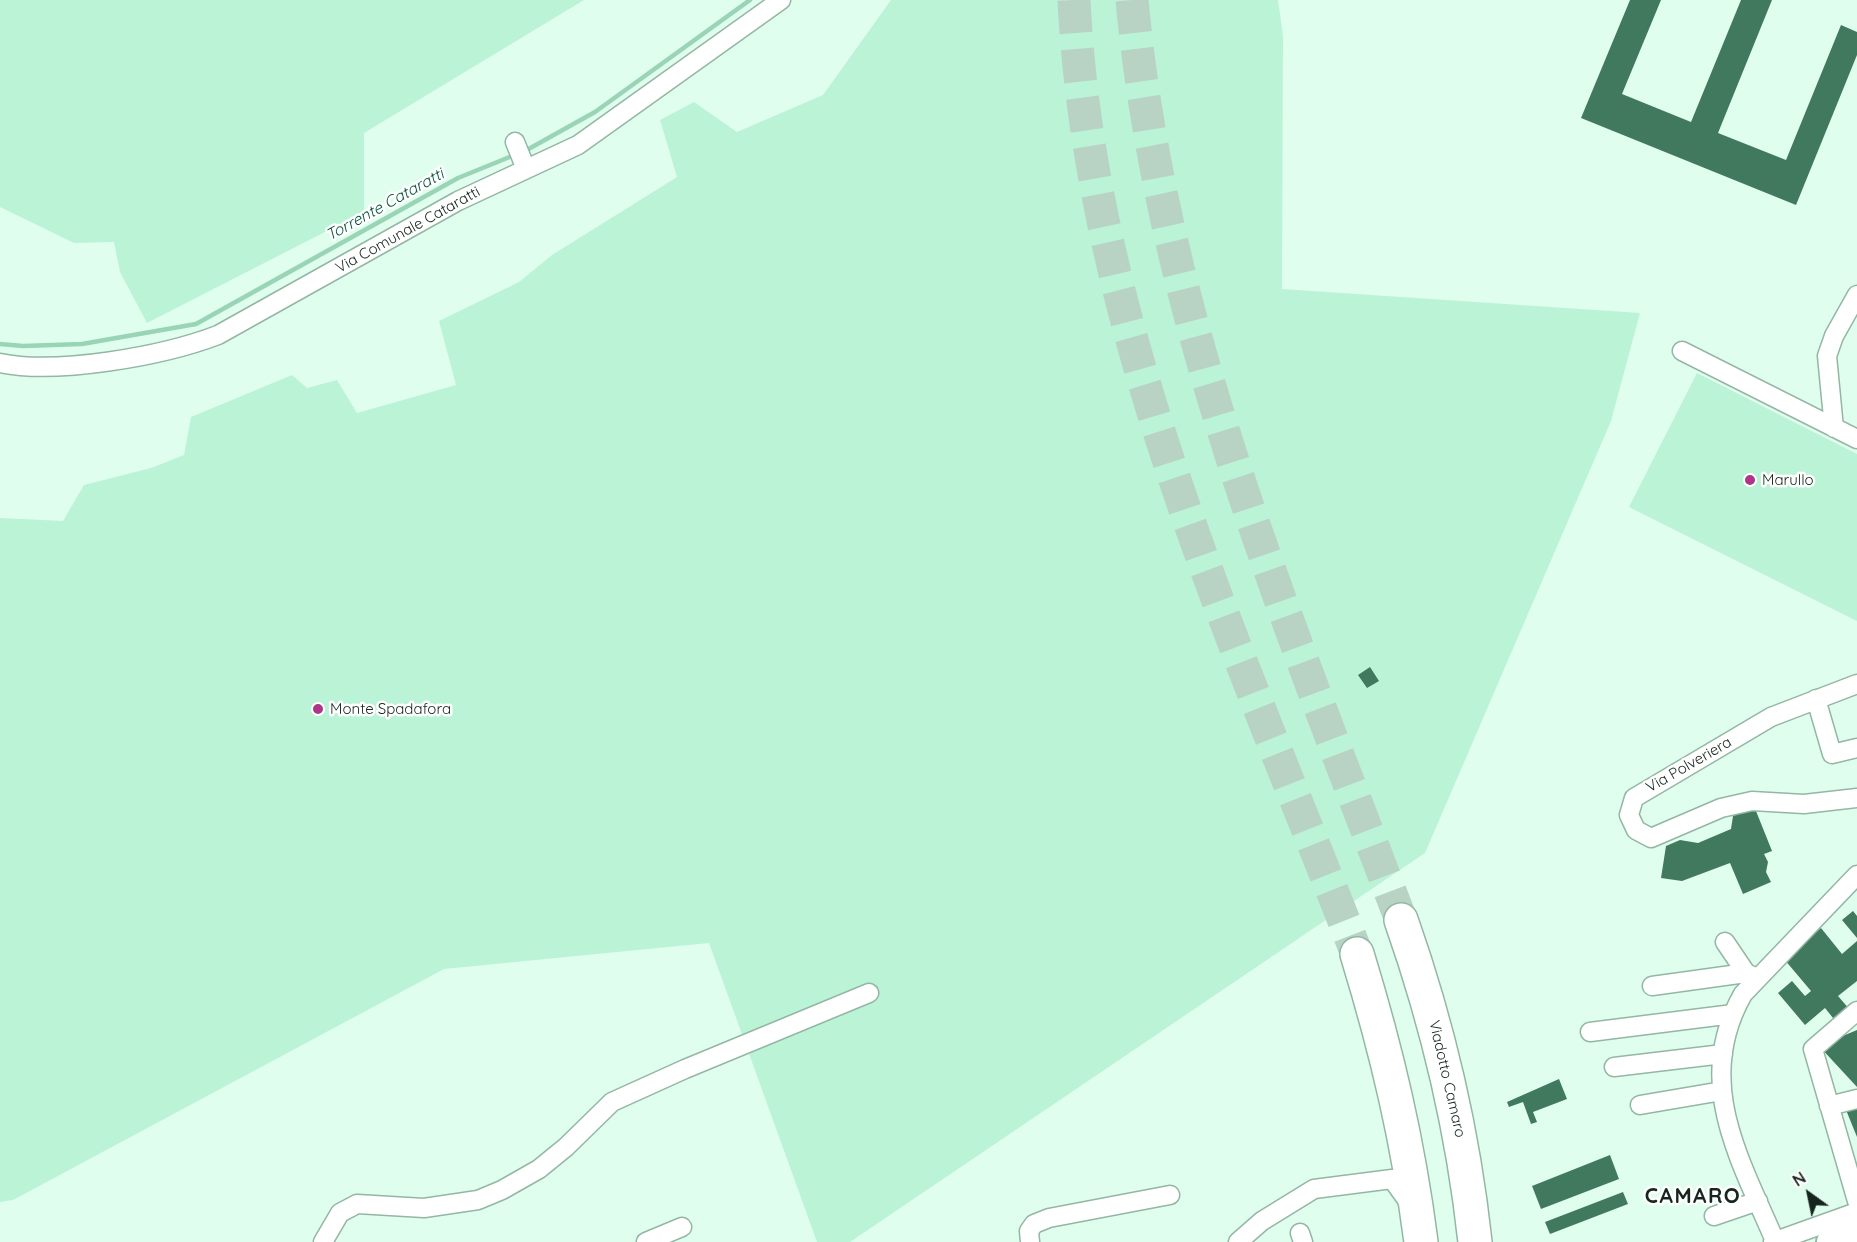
<!DOCTYPE html>
<style>
body{margin:0}
#map{position:relative;width:1857px;height:1242px;overflow:hidden;background:#e0feed;font-family:Quicksand,sans-serif}
canvas{display:block}
.north{position:absolute;left:1779px;top:1164px;width:60px;height:60px;-webkit-text-stroke:4px #fff;paint-order:stroke;rotate:327deg;font-size:16px;font-weight:700;line-height:24px;text-align:center;color:#16251d}
.north::after{content:'';display:block;margin:auto;width:21px;height:27px;background:#16251d;clip-path:polygon(50% 0,100% 100%,50% 72%,0 100%)}
</style>
<div id="map">
<canvas width="1857" height="1242"></canvas>
<div class="north">N</div>
</div>
<script>
const ctx = document.querySelector('canvas').getContext('2d');
ctx.lineJoin = 'round';
function fill(path, color) { ctx.fillStyle = color; ctx.fill(path, 'evenodd'); }
function stroke(path, color, width, dash) { ctx.strokeStyle = color; ctx.lineWidth = width; ctx.lineCap = dash ? 'butt' : 'round'; ctx.setLineDash(dash || []); ctx.stroke(path); }
function label(font, color, halo, rows, align = 'center') {
  ctx.font = font + ' Quicksand,sans-serif'; ctx.lineWidth = 5; ctx.setLineDash([]); ctx.textBaseline = 'middle'; ctx.strokeStyle = halo; ctx.fillStyle = color; for (const [text, x, y, turn = 0] of rows) {
    ctx.save(); ctx.translate(x, y); ctx.rotate((+turn || 0) * Math.PI / 180); ctx.textAlign = isNaN(turn) ? turn : align; if (halo) ctx.strokeText(text, 0, 0); ctx.fillText(text, 0, 0); ctx.restore();
  }
}
fill(new Path2D(`
 M 0,0 L 584,0 L 364,133 L 364,212 L 147,323 L 120,272 L 114,242 L 74,243 L 0,207 Z
 M 891,0 L 1278,0 L 1283,36 L 1282,289 L 1640,313 L 1611,421 L 1425,853 L 850,1242 L 817,1242 L 709,943 L 444,969 L 13,1200 L 0,1202 L 0,518 L 63,521 L 84,485 L 151,468 L 184,455 L 191,417 L 292,375 L 307,388 L 337,380 L 357,413 L 456,385 L 439,321 L 519,282 L 552,255 L 677,177 L 660,120 L 694,102 L 737,132 L 823,95 Z
 M 1697,373 L 1857,454 L 1857,621 L 1629,507 Z`), '#bbf3d6');
stroke(new Path2D(`
 M 525,151 L 595,112 L 750,0
 M 0,344 L 23,346 L 82,344 L 196,324 L 458,178 L 517,154`), '#99d4b6', 4.5);
fill(new Path2D(`
 M 1630,0 L 1661,0 L 1622,94 L 1691,122 L 1741,0 L 1772,0 L 1718,133 L 1786,160 L 1841,25 L 1857,32 L 1857,55 L 1796,205 L 1581,118 Z
 M 1370,667 L 1379,681 L 1367,688 L 1358,675 Z
 M 1748,810 L 1756,811 L 1772,851 L 1764,854 L 1768,862 L 1766,872 L 1771,882 L 1743,894 L 1730,863 L 1682,881 L 1661,878 L 1666,846 L 1680,840 L 1698,843 L 1731,829 L 1733,816 Z
 M 1853,911 L 1857,916 L 1857,938 L 1842,920 Z
 M 1821,928 L 1842,954 L 1857,941 L 1857,981 L 1838,996 L 1851,1011 L 1837,1023 L 1825,1008 L 1805,1025 L 1778,993 L 1792,981 L 1805,996 L 1811,991 L 1784,959 Z
 M 1857,1030 L 1857,1087 L 1819,1046 Z
 M 1559,1079 L 1567,1099 L 1533,1112 L 1537,1122 L 1531,1124 L 1523,1102 L 1509,1107 L 1507,1102 Z
 M 1857,1100 L 1857,1137 L 1844,1105 Z
 M 1610,1155 L 1619,1179 L 1541,1209 L 1532,1186 Z
 M 1623,1192 L 1628,1204 L 1550,1234 L 1545,1222 Z`), '#41795f');
stroke(new Path2D(`
 M 1074,0 C 1090,329 1239,651 1357,954
 M 1132,0 C 1162,322 1288,621 1401,920`), '#b8d3c3', 33, [33, 16]);
const street = new Path2D(`
 M 515,142 L 526,169
 M 1682,351 L 1857,439
 M 0,363 C 57,375 163,356 218,335 L 458,201 L 578,145 L 781,0
 M 1834,428 L 1827,356 L 1834,336 L 1857,295
 M 1857,684 L 1771,717 L 1634,798 L 1629,815 L 1636,830 L 1651,838 L 1721,808 L 1752,801 L 1804,804 L 1857,798
 M 1816,699 L 1832,754 L 1857,748
 M 1725,942 L 1746,973
 M 1652,986 L 1746,973 L 1757,978
 M 1857,1011 L 1813,1049 L 1857,1201
 M 1590,1032 L 1733,1014
 M 1614,1067 L 1723,1054
 M 1640,1105 L 1722,1091
 M 1829,1106 L 1857,1099
 M 1714,1216 L 1758,1201
 M 1300,1233 L 1303,1242
 M 1775,1241 C 1740,1159 1693,1082 1743,994 L 1857,875
 M 323,1242 L 340,1213 L 357,1204 L 424,1208 L 478,1200 L 502,1190 L 539,1169 L 566,1147 L 612,1102 L 685,1069 L 869,993
 M 646,1242 L 682,1227
 M 1030,1242 L 1029,1231 L 1034,1224 L 1049,1218 L 1170,1195
 M 1238,1242 L 1262,1221 L 1314,1189 L 1392,1179 L 1410,1204
 M 1773,1242 L 1857,1212`);
const primary = new Path2D(`
 M 1831,1242 L 1857,1233`);
const highway = new Path2D(`
 M 1401,920 C 1438,1025 1463,1131 1475,1242
 M 1357,954 C 1387,1052 1408,1141 1421,1242`);
stroke(street, '#93b7a4', 21);
stroke(primary, '#93b7a4', 32);
stroke(highway, '#93b7a4', 36);
stroke(street, '#fff', 18);
stroke(primary, '#fff', 28);
stroke(highway, '#fff', 33);
for (const [x, y, r, color] of [
 [1750,480,6,"#ad358a"],
 [318,709,6,"#ad358a"]
]) { const dot = new Path2D(); dot.arc(x, y, r, 0, 2 * Math.PI); ctx.fillStyle = color; ctx.fill(dot); stroke(dot, '#fff', 2); }
label('15px', '#16251d', '#fff', [
 ["Via Comunale Cataratti",408,230,-29],
 ["Via Polveriera",1689,765,-30],
 ["Viadotto Camaro",1447,1079,77]
]);
label('15px', '#16251d', '#fff', [
 ["Marullo",1762,480],
 ["Monte Spadafora",330,709]
], 'left');
label('italic 16px', '#095439', '#fff', [
 ["Torrente Cataratti",385,205,-29]
]);
ctx.letterSpacing = '1.5px';
label('bold 21px', '#16251d', '#fff', [
 ["CAMARO",1693,1197]
]);
ctx.letterSpacing = '0px';
</script>
